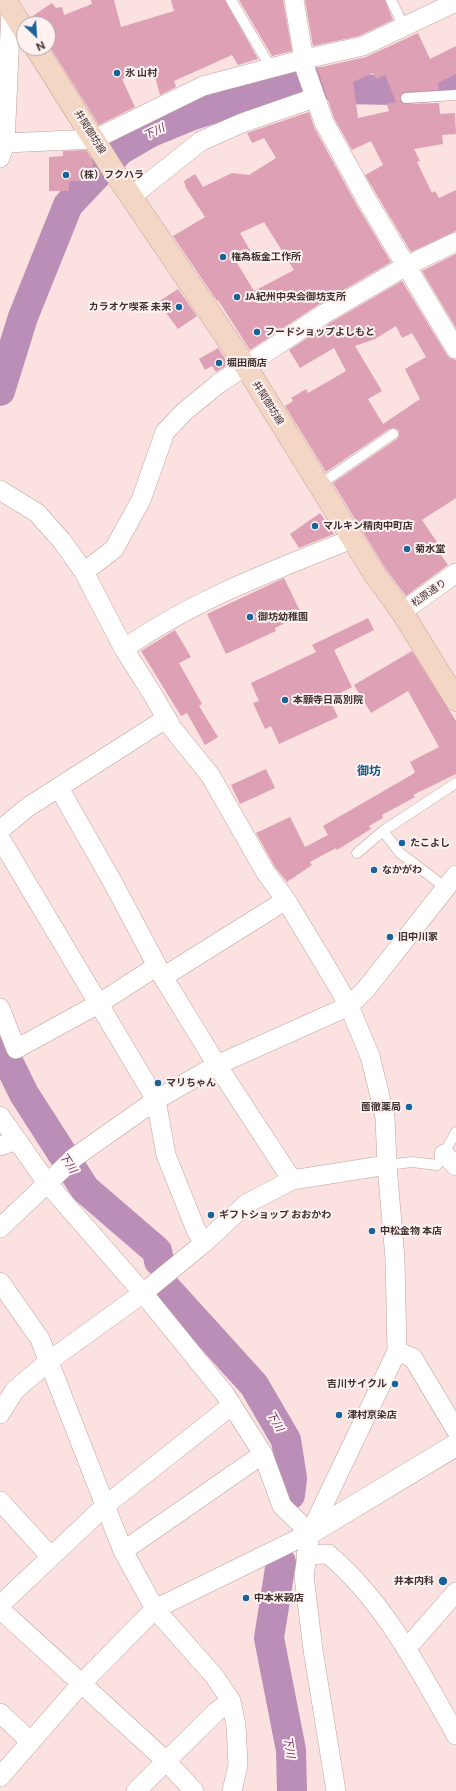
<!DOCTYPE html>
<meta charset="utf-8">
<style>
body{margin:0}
#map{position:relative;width:456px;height:1791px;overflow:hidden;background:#fbe1df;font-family:"Public Sans",sans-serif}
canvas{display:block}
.north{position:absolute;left:16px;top:16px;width:40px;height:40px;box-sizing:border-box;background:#fff2f1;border:1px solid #b2a6a5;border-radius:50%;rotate:155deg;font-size:11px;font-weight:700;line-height:16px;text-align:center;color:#3f3332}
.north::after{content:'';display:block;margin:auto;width:14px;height:18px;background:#186397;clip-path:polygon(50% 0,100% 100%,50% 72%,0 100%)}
</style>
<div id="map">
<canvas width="456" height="1791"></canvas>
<div class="north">N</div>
</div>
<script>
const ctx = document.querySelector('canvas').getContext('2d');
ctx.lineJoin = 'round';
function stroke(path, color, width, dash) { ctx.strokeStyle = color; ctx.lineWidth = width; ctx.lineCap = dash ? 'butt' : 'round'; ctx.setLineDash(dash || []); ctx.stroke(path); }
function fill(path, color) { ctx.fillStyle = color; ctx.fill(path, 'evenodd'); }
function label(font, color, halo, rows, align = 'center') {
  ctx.font = font + ' "Public Sans","Noto Sans JP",sans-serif'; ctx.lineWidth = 4; ctx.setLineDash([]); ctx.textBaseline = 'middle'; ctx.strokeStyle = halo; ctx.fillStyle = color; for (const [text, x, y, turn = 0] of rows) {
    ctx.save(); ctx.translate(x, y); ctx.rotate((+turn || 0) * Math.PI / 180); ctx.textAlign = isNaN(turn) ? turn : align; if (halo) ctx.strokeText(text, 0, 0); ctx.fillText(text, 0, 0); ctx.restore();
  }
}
stroke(new Path2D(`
 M 0,391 L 23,317 L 68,205 L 120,150 L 151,132 L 190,116 L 270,91 L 321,82 L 345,89 L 393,90 L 456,85
 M 0,1045 L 24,1094 L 85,1189 L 157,1251 L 159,1261
 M 166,1288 L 254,1385 L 286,1440 L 292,1478 L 290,1495
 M 281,1562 L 269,1638 L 291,1750 L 292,1791`), '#ba8eb7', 30);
fill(new Path2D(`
 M 91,0 L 114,0 L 121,27 L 174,11 L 171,0 L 225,0 L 258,59 L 238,65 L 232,55 L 174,81 L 176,87 L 160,95 L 152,65 L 122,79 L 135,107 L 99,125 L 48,44 L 48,24 L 35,24 L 31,17 L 52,3 L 56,8 L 62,7 L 64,15 L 92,4 Z
 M 239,0 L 283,0 L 292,51 L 272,56 Z
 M 305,0 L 385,0 L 393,20 L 359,36 L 313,46 Z
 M 418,33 L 430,59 L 456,46 L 456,74 L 438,83 L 439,90 L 405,92 L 402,93 L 400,98 L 401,102 L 406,104 L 439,103 L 440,114 L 455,113 L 456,134 L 442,135 L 443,144 L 414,149 L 420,161 L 417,162 L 432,193 L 435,191 L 439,198 L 456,190 L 456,231 L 411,252 L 365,175 L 383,165 L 371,141 L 352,150 L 334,118 L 317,68 L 366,57 ZM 373,73 L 376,79 L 385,75 L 396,102 L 387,104 L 389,111 L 358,118 L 353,82 Z
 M 309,112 L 314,127 L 355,202 L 391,262 L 318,305 L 250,350 L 218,300 L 217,301 L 173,236 L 205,217 L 186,188 L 184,181 L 195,174 L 203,187 L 232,173 L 249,175 L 276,158 L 264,138 L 252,143 L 247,133 ZM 264,222 L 294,270 L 254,291 L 237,263 L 253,255 L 240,233 Z
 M 86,150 L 93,161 L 93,169 L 82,169 L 82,181 L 69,181 L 69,191 L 49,191 L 49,157 L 63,156 L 63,151 Z
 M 456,254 L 456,328 L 422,271 Z
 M 402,281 L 447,355 L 450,358 L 456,360 L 456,498 L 422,520 L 437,542 L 433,544 L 448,565 L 406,596 L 385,568 L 333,483 L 397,439 L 399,436 L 399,431 L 395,428 L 389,429 L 326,472 L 285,406 L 293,401 L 291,398 L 306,389 L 308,393 L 346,371 L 334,348 L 300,368 L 289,350 L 330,323 ZM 396,326 L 402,338 L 412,333 L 426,357 L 405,369 L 420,399 L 383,424 L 368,399 L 382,391 L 355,346 L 375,339 Z
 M 178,289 L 197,316 L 178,329 L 158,302 Z
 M 218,348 L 229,364 L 216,372 L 212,366 L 205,370 L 199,359 Z
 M 320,513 L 334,534 L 299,548 L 290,534 Z
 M 284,578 L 301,613 L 286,620 L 287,622 L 275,628 L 276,631 L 226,654 L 207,614 Z
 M 368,618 L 374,630 L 334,650 L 352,687 L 329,699 L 338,717 L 279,744 L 271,726 L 265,729 L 253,703 L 259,701 L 251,683 L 316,652 L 312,645 Z
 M 175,630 L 191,657 L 179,663 L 202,704 L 199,706 L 218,737 L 205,745 L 187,713 L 181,716 L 141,651 Z
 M 412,651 L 456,721 L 456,774 L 413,795 L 415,797 L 382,815 L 383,818 L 369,826 L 371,829 L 337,850 L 336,848 L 310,862 L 312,865 L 287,882 L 275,867 L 256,833 L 290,817 L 305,847 L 328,835 L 323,826 L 413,774 L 415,772 L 410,762 L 439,747 L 408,691 L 371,713 L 354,685 Z
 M 266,769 L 275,788 L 240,804 L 231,785 Z`), '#dda0b5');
const service = new Path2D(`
 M 231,0 L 271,68
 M 391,0 L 404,27
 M 406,98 L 456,95
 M 319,485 L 393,434
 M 383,831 L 400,853 L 446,888
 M 357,853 L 383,831 L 456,783
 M 387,1165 L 412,1162 L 437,1165 L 456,1132`);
const minor = new Path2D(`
 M 294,0 L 306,71 L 324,122 L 365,197 L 456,349
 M 0,141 L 5,143 L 95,139 L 203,86 L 305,59 L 363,46 L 456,2
 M 0,158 L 5,143 L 11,10
 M 132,196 L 201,141 L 242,123 L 314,98
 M 0,490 L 37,513 L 62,541 L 84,572 L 124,649 L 153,695 L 172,728 L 210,775 L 266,873 L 286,900 L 333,978 L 349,1006 L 370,1056 L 385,1117 L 387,1165 L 395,1259 L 397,1351 L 310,1533 L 304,1576 L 313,1650 L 336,1791
 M 84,572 L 114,549 L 141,500 L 165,432 L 184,412 L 218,384 L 324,314 L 406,266 L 456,242
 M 402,612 L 456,573
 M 124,649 C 193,600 274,570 352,539
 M 59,788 L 112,881 L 163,977 L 217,1065 L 292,1180
 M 0,830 L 28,807 L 167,718
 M 0,838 L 156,1100 L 166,1155 L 196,1230 L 204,1243
 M 163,977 L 286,900
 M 0,1008 L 16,1049 L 100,1003 L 157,966
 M 0,1116 L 47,1183 L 143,1293 L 224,1393 L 263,1454 L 282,1506 L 310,1533
 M 0,1146 L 17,1140
 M 444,1154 L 456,1166
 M 0,1228 L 75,1157 L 156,1100 L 217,1065 L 349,1006 L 366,989 L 456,875
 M 0,1282 L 40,1339 L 123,1551 L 155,1609 L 215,1677 L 231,1701 L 236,1725 L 238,1765 L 232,1791
 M 397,1351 L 413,1358 L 456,1430
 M 0,1414 L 15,1390 L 49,1361 L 143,1293 L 204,1243 L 246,1204 L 292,1180 L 387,1165
 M 0,1501 L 51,1557
 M 123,1551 L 263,1454
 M 306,1555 L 328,1554 C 385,1602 420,1671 456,1735
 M 0,1605 L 106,1505 L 232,1405
 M 0,1609 L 166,1761 L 194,1791
 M 407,1648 L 456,1592
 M 0,1713 L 31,1742
 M 0,1777 L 81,1684 L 155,1609 L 310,1533
 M 136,1791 L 217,1711 L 231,1701`);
const tertiary = new Path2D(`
 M 310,1533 L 456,1445`);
const secondary = new Path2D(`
 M 5,0 L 24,30
 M 36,48 L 113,170 L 245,365 L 375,575 L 402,612 L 456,700`);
stroke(service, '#bfa29f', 11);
stroke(minor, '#bfa29f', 20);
stroke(tertiary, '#bfa29f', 23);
stroke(secondary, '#bfa29f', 23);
stroke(service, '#fff', 10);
stroke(minor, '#fff', 19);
stroke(tertiary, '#fff', 22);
stroke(secondary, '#f3d7c4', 22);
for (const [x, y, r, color] of [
 [117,73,4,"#186397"],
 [66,175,4,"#186397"],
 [223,257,4,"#186397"],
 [237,297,4,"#186397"],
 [179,307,4,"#186397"],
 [257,332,4,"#186397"],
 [219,363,4,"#186397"],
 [315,526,4,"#186397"],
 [407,549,4,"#186397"],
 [250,617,4,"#186397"],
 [285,700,4,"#186397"],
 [402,843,4,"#186397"],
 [374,870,4,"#186397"],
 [390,937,4,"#186397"],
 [158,1083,4,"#186397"],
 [409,1107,4,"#186397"],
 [211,1215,4,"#186397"],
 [372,1231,4,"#186397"],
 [395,1384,4,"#186397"],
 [339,1415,4,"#186397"],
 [443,1581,5,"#186397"],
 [246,1598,4,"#186397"]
]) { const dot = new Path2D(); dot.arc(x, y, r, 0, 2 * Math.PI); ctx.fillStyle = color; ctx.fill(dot); stroke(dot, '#fff2f1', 1.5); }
label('bold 10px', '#3f3332', '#fff2f1', [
 ["氷 山村",125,73],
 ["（株）フクハラ",74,175],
 ["権為板金工作所",231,257],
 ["JA紀州中央会御坊支所",245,297],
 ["カラオケ喫茶 未来",171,307,"right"],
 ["フードショップよしもと",265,332],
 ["堀田商店",227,363],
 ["マルキン精肉中町店",323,526],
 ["菊水堂",415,549],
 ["御坊幼稚園",258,617],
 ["本願寺日高別院",293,700],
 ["たこよし",410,843],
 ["なかがわ",382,870],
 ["旧中川家",398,937],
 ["マリちゃん",166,1083],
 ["薗徹薬局",401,1107,"right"],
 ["ギフトショップ おおかわ",219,1215],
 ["中松金物 本店",380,1231],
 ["吉川サイクル",387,1384,"right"],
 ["津村京染店",347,1415],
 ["井本内科",434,1581,"right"],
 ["中本米穀店",254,1598]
], 'left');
label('10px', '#3f3332', '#fff2f1', [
 ["井関御坊線",90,132,58],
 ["井関御坊線",268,403,58],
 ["松原通り",429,593,-35]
]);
label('italic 11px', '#683166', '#fff2f1', [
 ["下川",154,132,-26],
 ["下川",68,1163,57],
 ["下川",275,1421,60],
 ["下川",289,1747,82]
]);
label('bold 12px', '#115685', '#fff2f1', [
 ["御坊",369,771]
]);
</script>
